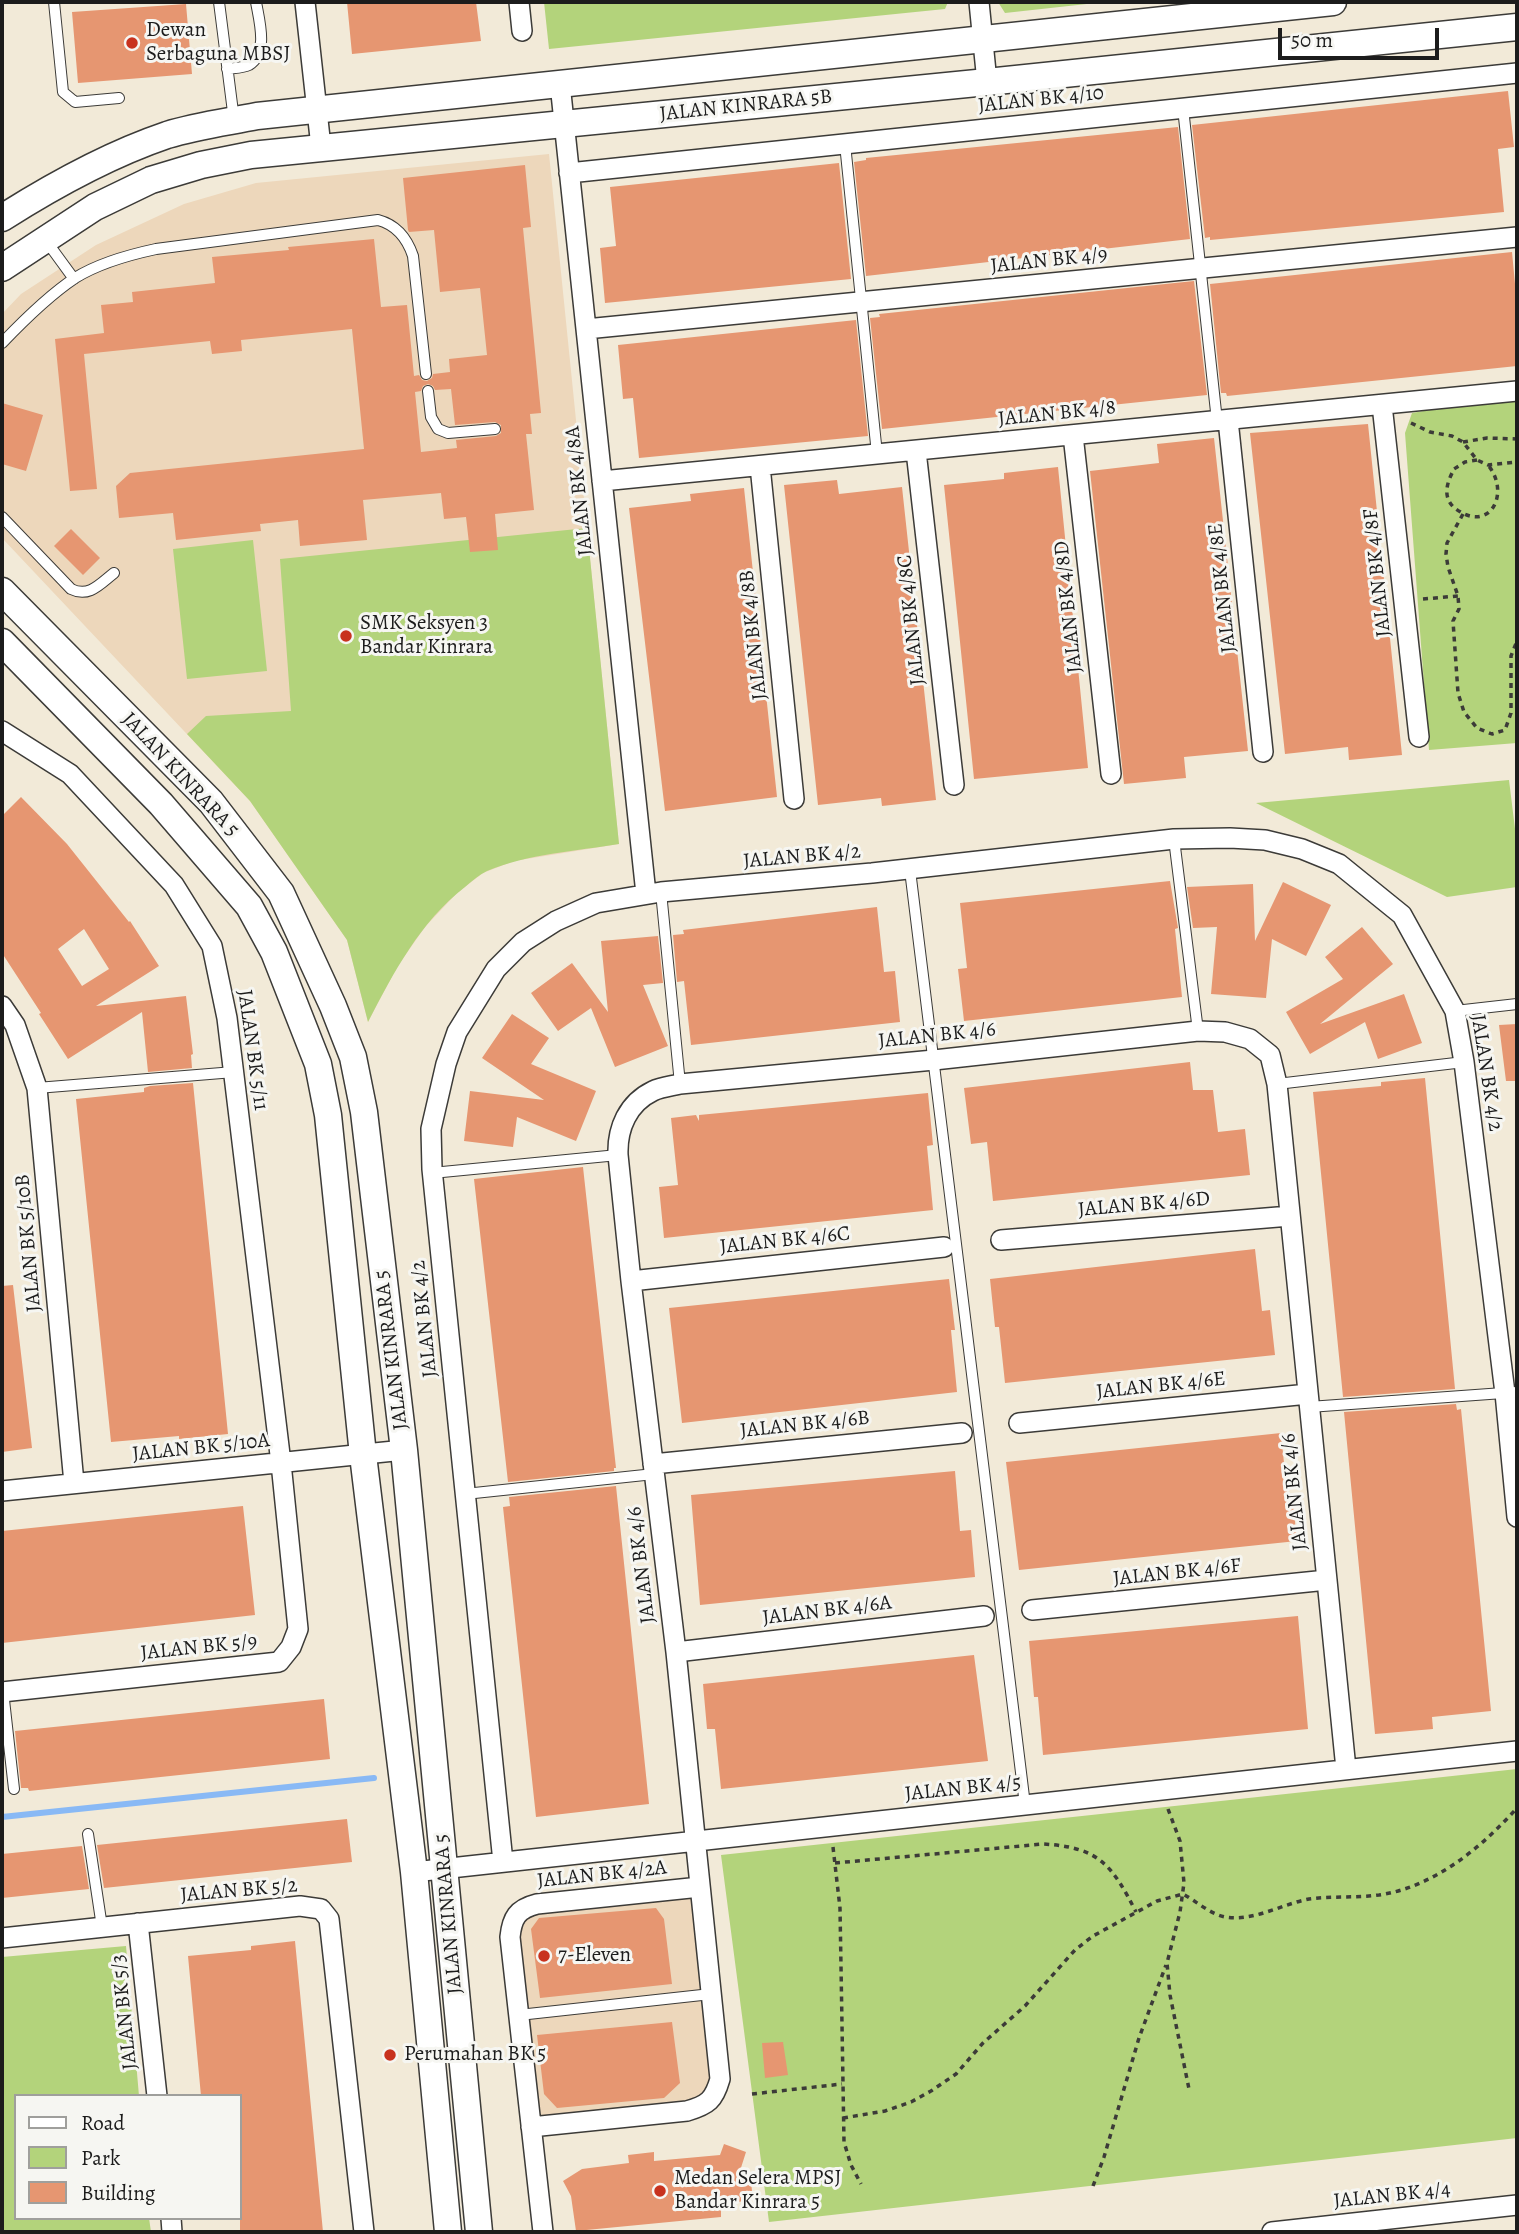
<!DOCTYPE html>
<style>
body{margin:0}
#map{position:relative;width:1519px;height:2234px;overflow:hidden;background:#f2ead8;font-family:Alegreya,serif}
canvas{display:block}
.frame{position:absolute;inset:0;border:4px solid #1c1c1c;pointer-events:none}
.legend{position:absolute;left:14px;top:2094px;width:228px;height:126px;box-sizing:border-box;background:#f6f6f2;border:2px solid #9f9f9c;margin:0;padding:9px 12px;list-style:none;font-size:21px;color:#1c1c1c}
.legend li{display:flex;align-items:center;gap:14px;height:35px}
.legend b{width:35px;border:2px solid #9f9f9c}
.scale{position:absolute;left:1278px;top:28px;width:161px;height:32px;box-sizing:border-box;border:4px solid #1c1c1c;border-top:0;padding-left:9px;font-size:21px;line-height:24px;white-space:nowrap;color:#1c1c1c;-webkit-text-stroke:5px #f6f6f2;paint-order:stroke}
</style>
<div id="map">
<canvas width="1519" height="2234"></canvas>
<div class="frame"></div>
<ul class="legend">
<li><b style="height:9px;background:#fff"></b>Road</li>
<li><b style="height:19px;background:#b3d37b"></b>Park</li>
<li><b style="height:19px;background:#e69671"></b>Building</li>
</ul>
<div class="scale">50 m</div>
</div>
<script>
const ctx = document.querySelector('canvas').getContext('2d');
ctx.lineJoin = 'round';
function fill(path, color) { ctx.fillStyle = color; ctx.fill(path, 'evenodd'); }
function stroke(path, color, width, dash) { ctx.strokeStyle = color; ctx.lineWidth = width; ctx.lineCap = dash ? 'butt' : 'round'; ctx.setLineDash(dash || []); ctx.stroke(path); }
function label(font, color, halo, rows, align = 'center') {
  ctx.font = font + ' Alegreya,serif'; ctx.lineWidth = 6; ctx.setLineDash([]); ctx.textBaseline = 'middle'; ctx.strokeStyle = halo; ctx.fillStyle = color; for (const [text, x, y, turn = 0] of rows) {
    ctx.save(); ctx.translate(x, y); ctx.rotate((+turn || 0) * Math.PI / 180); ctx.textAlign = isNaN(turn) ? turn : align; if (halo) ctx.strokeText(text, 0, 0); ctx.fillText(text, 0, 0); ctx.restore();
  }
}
fill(new Path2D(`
 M 549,154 L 619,844 L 514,861 L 483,873 L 457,893 L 425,927 L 397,967 L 368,1022 L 347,940 L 250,801 L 2,538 L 2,314 L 21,294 L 96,245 L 184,204 L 256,183 Z
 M 693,1897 L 712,2079 L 703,2098 L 685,2102 L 541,2119 L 518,1935 L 520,1921 L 529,1914 Z`), '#edd7bb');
fill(new Path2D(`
 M 544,2 L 948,2 L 945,9 L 549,49 Z
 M 998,2 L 1105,2 L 1005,13 Z
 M 1517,395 L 1517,743 L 1429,750 L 1405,433 L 1412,413 Z
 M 587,528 L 619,844 C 576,851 528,854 487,871 C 479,875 472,881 465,887 C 420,922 394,972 368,1022 L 347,940 L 250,801 L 187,734 L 206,716 L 291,711 L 280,559 Z
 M 253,540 L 267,671 L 187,679 L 173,549 Z
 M 1509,780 L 1517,845 L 1517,887 L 1447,897 L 1256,803 Z
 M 1517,1769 L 1517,2138 L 769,2222 L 721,1855 Z
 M 126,1946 L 139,2096 L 16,2096 L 16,2218 L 149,2218 L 151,2232 L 2,2232 L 2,1957 Z`), '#b3d37b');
stroke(new Path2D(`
 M 2,1817 L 374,1778`), '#89b9f5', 6);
fill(new Path2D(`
 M 347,2 L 476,2 L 481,41 L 352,54 Z
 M 186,4 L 192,74 L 78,83 L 72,12 Z
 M 1508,91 L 1514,147 L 1498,149 L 1504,212 L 1210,240 L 1210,237 L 1205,238 L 1192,125 Z
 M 1178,127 L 1190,239 L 866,276 L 854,162 L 866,160 L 866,158 Z
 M 839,163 L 851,279 L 605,303 L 600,248 L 616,246 L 610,187 Z
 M 525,165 L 531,227 L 523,228 L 541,413 L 530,414 L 532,434 L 526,434 L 534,510 L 495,514 L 498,550 L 470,552 L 466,517 L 444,519 L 441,493 L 363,500 L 367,540 L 300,546 L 298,520 L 260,524 L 261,531 L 176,540 L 173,513 L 119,518 L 116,486 L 130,473 L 364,449 L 352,329 L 241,340 L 242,351 L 212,354 L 210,341 L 84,354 L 97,489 L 70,491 L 55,339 L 104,333 L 101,305 L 133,302 L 132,292 L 215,283 L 212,257 L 289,250 L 288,247 L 374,239 L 381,307 L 407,305 L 414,376 L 419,375 L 422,380 L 427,381 L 432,378 L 433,374 L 450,372 L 449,359 L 487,355 L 480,288 L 440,292 L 434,230 L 409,232 L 408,230 L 403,178 ZM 428,384 L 433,386 L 435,390 L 451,389 L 455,425 L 495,422 L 501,425 L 501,433 L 496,436 L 456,440 L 457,448 L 421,452 L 415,392 L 421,391 L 423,386 Z
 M 1512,252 L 1517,305 L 1517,366 L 1227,396 L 1226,393 L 1221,393 L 1210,284 Z
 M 1194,281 L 1207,395 L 882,429 L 870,318 L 880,317 L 879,314 Z
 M 856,320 L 868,436 L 639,458 L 633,398 L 623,399 L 618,345 Z
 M 2,403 L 43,415 L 26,471 L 2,464 Z
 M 1368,424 L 1402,755 L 1349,760 L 1348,747 L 1285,754 L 1250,433 Z
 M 1214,438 L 1248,751 L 1184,757 L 1186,778 L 1124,784 L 1090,471 L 1159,463 L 1157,444 Z
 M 1058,467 L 1088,768 L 974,779 L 944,485 L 1004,479 L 1004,473 Z
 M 837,480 L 839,494 L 902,487 L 936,800 L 882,806 L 881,798 L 818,805 L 784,485 Z
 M 744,488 L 777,797 L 665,811 L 629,508 L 691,501 L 690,494 Z
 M 71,529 L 100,558 L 83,575 L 54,546 Z
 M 21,797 L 67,844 L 129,922 L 130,921 L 159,966 L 96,1006 L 186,996 L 193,1054 L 191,1055 L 192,1068 L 148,1072 L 142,1012 L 68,1059 L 39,1014 L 41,1013 L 2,953 L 2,816 ZM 84,929 L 109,969 L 82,986 L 58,949 Z
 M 1170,881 L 1178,928 L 1175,929 L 1182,997 L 964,1021 L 958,969 L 967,968 L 960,903 Z
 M 1283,882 L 1331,905 L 1306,956 L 1272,939 L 1266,998 L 1211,994 L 1217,927 L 1193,928 L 1187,887 L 1253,884 L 1255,941 Z
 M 877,907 L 884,972 L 895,971 L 900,1022 L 691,1045 L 684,981 L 677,982 L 673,935 L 684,934 L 683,930 Z
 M 1362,927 L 1393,964 L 1320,1024 L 1404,994 L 1422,1043 L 1378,1059 L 1365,1022 L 1310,1054 L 1286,1012 L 1343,979 L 1325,957 Z
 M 658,936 L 663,983 L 643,985 L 668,1046 L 615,1067 L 591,1008 L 558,1031 L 531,993 L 572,963 L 608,1012 L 601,941 Z
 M 512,1014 L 549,1038 L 531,1064 L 596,1091 L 576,1141 L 517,1117 L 513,1147 L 464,1141 L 470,1091 L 544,1100 L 482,1058 Z
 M 1517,1024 L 1517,1081 L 1506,1081 L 1499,1025 Z
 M 1190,1062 L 1193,1090 L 1213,1090 L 1218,1132 L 1245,1129 L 1250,1175 L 993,1201 L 987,1142 L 971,1144 L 964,1088 Z
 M 1425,1078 L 1455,1389 L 1343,1397 L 1313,1092 L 1381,1086 L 1381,1082 Z
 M 193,1083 L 228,1434 L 179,1439 L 179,1436 L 111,1442 L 76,1099 L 144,1092 L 144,1088 L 150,1086 Z
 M 928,1093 L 933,1145 L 927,1146 L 933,1210 L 664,1238 L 659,1187 L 678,1185 L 671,1118 L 696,1115 L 699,1121 L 699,1115 Z
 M 583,1167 L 616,1468 L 614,1468 L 614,1471 L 508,1482 L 474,1179 Z
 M 1255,1249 L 1262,1311 L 1270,1310 L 1275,1355 L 1005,1383 L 999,1327 L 995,1327 L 990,1279 Z
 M 949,1279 L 955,1330 L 951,1330 L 957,1392 L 682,1423 L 669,1308 Z
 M 13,1285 L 32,1448 L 2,1452 L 2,1286 Z
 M 1456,1404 L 1457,1410 L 1461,1409 L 1491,1711 L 1432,1717 L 1433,1729 L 1375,1734 L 1344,1412 Z
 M 1281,1433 L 1288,1503 L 1293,1502 L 1297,1541 L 1019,1570 L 1006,1462 Z
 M 955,1471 L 960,1531 L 971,1530 L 975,1577 L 700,1605 L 691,1495 Z
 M 616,1486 L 649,1804 L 536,1817 L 503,1507 L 510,1506 L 509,1497 Z
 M 243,1506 L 255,1615 L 2,1643 L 2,1531 Z
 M 1298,1616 L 1308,1729 L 1043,1755 L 1038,1697 L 1034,1697 L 1029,1641 Z
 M 974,1655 L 988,1761 L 721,1789 L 715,1729 L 707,1729 L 703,1684 Z
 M 324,1699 L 330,1759 L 29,1791 L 28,1788 L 21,1788 L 15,1731 Z
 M 347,1819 L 352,1862 L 104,1888 L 97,1845 Z
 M 82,1846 L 89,1889 L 2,1898 L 2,1854 Z
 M 656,1908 L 664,1919 L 672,1984 L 540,1998 L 531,1929 L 539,1918 Z
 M 295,1941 L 323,2232 L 240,2232 L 240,2096 L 201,2096 L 188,1956 L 251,1950 L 251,1946 Z
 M 672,2022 L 680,2083 L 664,2098 L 557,2108 L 544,2094 L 537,2035 Z
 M 783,2042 L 788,2075 L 765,2078 L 762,2043 Z
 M 724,2144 L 746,2152 L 739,2174 L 750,2173 L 753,2200 L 721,2204 L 721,2217 L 576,2231 L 571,2196 L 563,2181 L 582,2169 L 629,2163 L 628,2155 L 654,2152 L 654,2161 L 720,2155 Z`), '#e69671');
const lane = new Path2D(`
 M 54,2 L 63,92 L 75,102 L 119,98
 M 219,2 L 234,120
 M 227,69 C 234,68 243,68 249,65 C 269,53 259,20 256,2
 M 1183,108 L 1217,421
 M 845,144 L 877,454
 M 47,242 L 74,279
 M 2,343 C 24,320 48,296 75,278 C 99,263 128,255 156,249 L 378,220 C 397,225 407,238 413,256 L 426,374
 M 428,391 L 431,417 L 438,429 L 448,433 L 495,429
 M 2,517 L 71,589 C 89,598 100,584 114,573
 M 1174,839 L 1198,1031
 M 910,870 L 1025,1805
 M 661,892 L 680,1084
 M 1455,1011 L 1517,1004
 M 1277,1084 L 1464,1062
 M 37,1088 L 234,1072
 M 432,1173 L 618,1155
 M 1309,1407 L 1517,1392
 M 465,1494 L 654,1474
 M 3,1691 L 14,1789
 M 88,1834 L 102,1927
 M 519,2015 L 711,1994`);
const street = new Path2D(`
 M 305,2 L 321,147
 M 519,2 L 522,31
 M 979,2 L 987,82
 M 560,84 L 646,894
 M 569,173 L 1517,73
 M 586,329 L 1517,237
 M 1382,405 L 1419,737
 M 1228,420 L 1263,752
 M 1073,435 L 1111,774
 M 916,451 L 954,785
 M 760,466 L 794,799
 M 602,481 L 1517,391
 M 2,731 L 70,774 L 174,885 L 212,946 L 227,1018 L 281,1463 L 298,1629 L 291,1647 L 279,1662 L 2,1692
 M 2,1006 L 15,1025 L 37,1088 L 74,1483
 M 1001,1240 L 1290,1216
 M 631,1281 L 944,1247
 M 1019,1423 L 1308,1394
 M 653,1464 L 962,1433
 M 2,1491 L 404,1450
 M 1032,1610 L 1327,1580
 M 676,1652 L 984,1616
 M 503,1862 L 432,1169 L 431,1129 L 446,1064 L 457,1032 L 496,969 L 523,942 L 556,921 L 596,903 L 661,892 L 872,873 L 1174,839 L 1230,838 L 1265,840 L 1302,849 L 1339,864 L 1402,915 L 1455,1011 L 1464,1062 L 1505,1393 L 1517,1517
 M 414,1872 L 1517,1751
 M 138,1923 L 157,2096
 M 2,1938 L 300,1906 L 321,1909 L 329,1919 L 364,2232
 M 531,2127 L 687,2111 C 708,2105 714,2100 720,2079 L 676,1652 L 631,1281 L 618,1155 C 617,1128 628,1103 653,1091 C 661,1087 672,1086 680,1084 L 934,1060 L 1198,1031 L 1225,1032 L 1250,1039 L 1270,1055 L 1277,1084 L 1346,1769
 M 171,2218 L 172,2232
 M 543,2232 L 510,1937 C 512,1918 517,1909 537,1904 L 700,1887
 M 1272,2232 L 1517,2205`);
const secondary = new Path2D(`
 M 2,218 C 54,185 108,155 167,135 C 196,126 227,122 257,116 L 1333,2
 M 2,268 L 95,207 L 151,180 L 201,165 L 251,155 L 987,82 L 1517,27
 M 2,591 L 211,802 L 281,893 L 333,1006 L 353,1057 L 364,1112 L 404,1450 L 479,2232
 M 2,642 L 161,804 L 249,906 L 274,952 L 318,1064 L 328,1115 L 363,1455 L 414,1872 L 448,2232`);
stroke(lane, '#3c3b38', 12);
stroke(street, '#3c3b38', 22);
stroke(secondary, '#3c3b38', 29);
stroke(new Path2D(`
 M 1411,423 L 1430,432 L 1452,436 L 1463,442 L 1477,460 L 1488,465 L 1517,462
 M 1463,442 L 1487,438 L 1517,439
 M 1477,460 L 1465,462 L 1454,469 C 1451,475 1447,483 1447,490 C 1446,497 1450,505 1456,509 C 1490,534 1511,493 1488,465
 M 1463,514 L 1447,543 L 1446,554 L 1448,567 L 1458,596 L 1459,609 L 1453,621 L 1458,693 L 1464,712 L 1477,728 L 1492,734 L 1505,730 L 1511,713 L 1511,656 L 1517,641
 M 1423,599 L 1458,596
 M 1168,1809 L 1180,1841 L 1184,1883 L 1180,1912 L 1167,1963 L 1170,1995 L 1189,2089
 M 833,1847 L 840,1908 L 844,2142 L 851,2165 L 861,2184
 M 835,1863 L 1043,1844 C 1099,1847 1112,1865 1136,1912
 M 752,2094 L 842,2084
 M 843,2118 L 885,2111 L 911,2102 L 931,2091 L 956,2074 L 983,2043 L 1025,2006 L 1075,1950 L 1093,1936 L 1157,1901 L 1183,1894 C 1196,1901 1210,1914 1225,1917 C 1253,1922 1282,1904 1309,1899 C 1332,1896 1356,1898 1379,1895 C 1434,1887 1481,1848 1517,1808
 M 1093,2186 L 1104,2157 L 1139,2038 L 1166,1965`), '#3c3b38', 3.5, [5, 5]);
stroke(lane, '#fff', 10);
stroke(street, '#fff', 19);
stroke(secondary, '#fff', 26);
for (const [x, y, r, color] of [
 [132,43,7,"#c8321e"],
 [346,636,7,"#c8321e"],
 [544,1956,7,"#c8321e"],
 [390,2055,7,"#c8321e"],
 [660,2191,7,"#c8321e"]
]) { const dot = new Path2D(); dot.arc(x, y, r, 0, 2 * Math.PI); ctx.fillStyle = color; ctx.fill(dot); stroke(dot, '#f6f6f2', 2.5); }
label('21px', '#1c1c1c', '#f6f6f2', [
 ["Dewan",146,31],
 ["Serbaguna MBSJ",146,55],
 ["SMK Seksyen 3",360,624],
 ["Bandar Kinrara",360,648],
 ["7-Eleven",558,1956],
 ["Perumahan BK 5",404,2055],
 ["Medan Selera MPSJ",674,2179],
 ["Bandar Kinrara 5",674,2203]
], 'left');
label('21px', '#1c1c1c', '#f6f6f2', [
 ["JALAN BK 4/10",1041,100,-6],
 ["JALAN KINRARA 5B",746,106,-6],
 ["JALAN BK 4/9",1049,261,-6],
 ["JALAN BK 4/8",1057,414,-6],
 ["JALAN BK 4/8A",580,491,-96],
 ["JALAN BK 4/8F",1378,573,-96],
 ["JALAN BK 4/8E",1223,588,-96],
 ["JALAN BK 4/8D",1069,607,-96],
 ["JALAN BK 4/8C",912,620,-96],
 ["JALAN BK 4/8B",754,635,-96],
 ["JALAN KINRARA 5",180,775,47],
 ["JALAN BK 4/2",802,857,-5],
 ["JALAN BK 4/6",937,1036,-6],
 ["JALAN BK 5/11",252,1050,82],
 ["JALAN BK 4/2",1486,1073,81],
 ["JALAN BK 4/6D",1144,1205,-5],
 ["JALAN BK 4/6C",785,1241,-6],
 ["JALAN BK 5/10B",29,1243,-95],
 ["JALAN BK 4/2",425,1319,-96],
 ["JALAN KINRARA 5",392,1350,-97],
 ["JALAN BK 4/6E",1161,1386,-6],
 ["JALAN BK 4/6B",805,1425,-6],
 ["JALAN BK 5/10A",201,1448,-6],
 ["JALAN BK 4/6",1295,1492,-96],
 ["JALAN BK 4/6",642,1565,-97],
 ["JALAN BK 4/6F",1177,1573,-6],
 ["JALAN BK 4/6A",827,1611,-7],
 ["JALAN BK 5/9",199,1648,-6],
 ["JALAN BK 4/5",963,1789,-6],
 ["JALAN BK 4/2A",602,1875,-6],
 ["JALAN BK 5/2",239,1891,-5],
 ["JALAN KINRARA 5",449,1914,-95],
 ["JALAN BK 5/3",125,2012,-96],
 ["JALAN BK 4/4",1392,2196,-6]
]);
</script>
